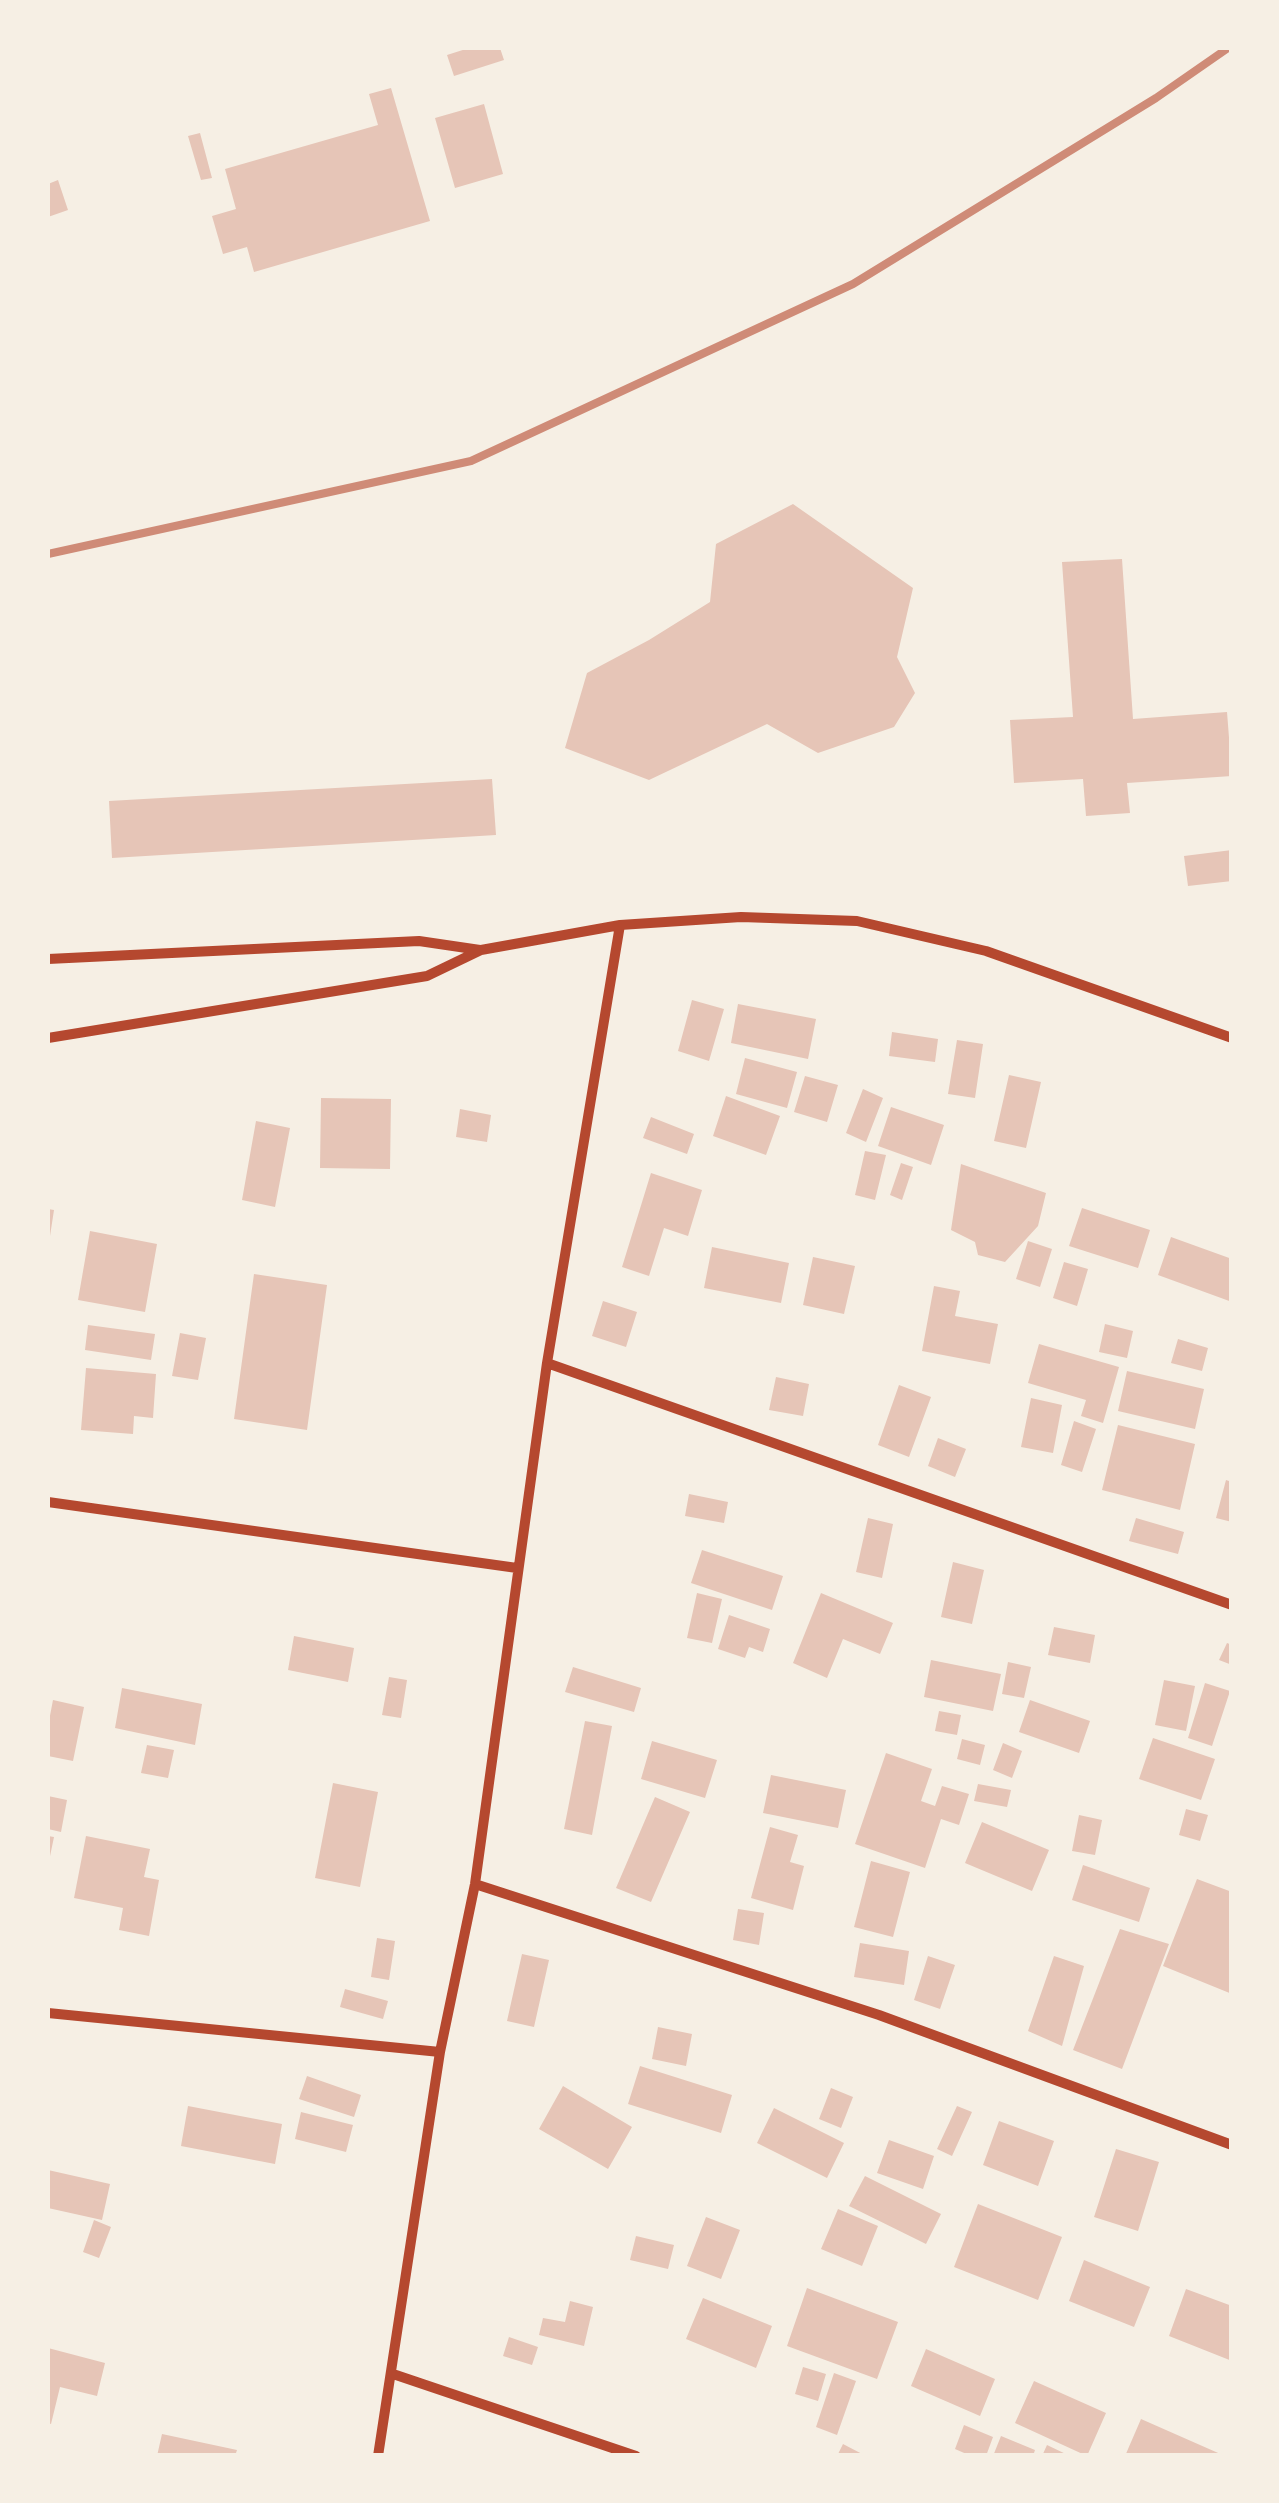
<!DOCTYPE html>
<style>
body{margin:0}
#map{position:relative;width:1279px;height:2503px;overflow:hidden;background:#f6efe4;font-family:Jost,sans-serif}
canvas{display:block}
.frame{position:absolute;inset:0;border:50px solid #f6efe4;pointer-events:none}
</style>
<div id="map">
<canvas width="1279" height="2503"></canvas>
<div class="frame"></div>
</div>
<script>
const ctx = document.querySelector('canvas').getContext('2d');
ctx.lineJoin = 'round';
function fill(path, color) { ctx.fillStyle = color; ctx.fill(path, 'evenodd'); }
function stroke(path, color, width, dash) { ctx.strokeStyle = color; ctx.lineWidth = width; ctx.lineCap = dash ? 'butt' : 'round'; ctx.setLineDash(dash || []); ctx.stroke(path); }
fill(new Path2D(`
 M 469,48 L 500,48 L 504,60 L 454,76 L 447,55 Z
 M 391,88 L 430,221 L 254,272 L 247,247 L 223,254 L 212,216 L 236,209 L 225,169 L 378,125 L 369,94 Z
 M 484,104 L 503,174 L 455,188 L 435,118 Z
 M 200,133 L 212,178 L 201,180 L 188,136 Z
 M 58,180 L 68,210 L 48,217 L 48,184 Z
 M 793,504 L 913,588 L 897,657 L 915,693 L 894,727 L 818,753 L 767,724 L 649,780 L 565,748 L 587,673 L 649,640 L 710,602 L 716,544 Z
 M 1122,559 L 1133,719 L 1227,712 L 1232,776 L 1127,783 L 1130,813 L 1086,816 L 1083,779 L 1014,783 L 1010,720 L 1073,717 L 1062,562 Z
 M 492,779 L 496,835 L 112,858 L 109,801 Z
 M 1232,850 L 1232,881 L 1188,886 L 1184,856 Z
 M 692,1000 L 724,1009 L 709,1061 L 678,1051 Z
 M 738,1004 L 816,1019 L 808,1059 L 731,1043 Z
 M 892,1032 L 938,1039 L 935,1062 L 889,1056 Z
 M 957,1040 L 983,1044 L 975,1098 L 948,1094 Z
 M 745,1058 L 797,1072 L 787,1108 L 736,1094 Z
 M 1009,1075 L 1041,1082 L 1026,1148 L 994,1141 Z
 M 805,1076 L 838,1085 L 827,1122 L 794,1112 Z
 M 863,1089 L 883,1098 L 866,1142 L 846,1133 Z
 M 726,1096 L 780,1116 L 766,1155 L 713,1136 Z
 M 321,1098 L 391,1099 L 390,1169 L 320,1168 Z
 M 891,1107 L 944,1125 L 931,1165 L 878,1146 Z
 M 460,1109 L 491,1115 L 487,1142 L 456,1137 Z
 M 651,1117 L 694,1134 L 687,1154 L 643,1138 Z
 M 256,1121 L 290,1128 L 275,1207 L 242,1200 Z
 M 865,1151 L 886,1155 L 875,1200 L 855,1195 Z
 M 901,1163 L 913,1167 L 902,1200 L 890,1195 Z
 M 961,1164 L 1046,1193 L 1038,1226 L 1005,1262 L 978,1255 L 975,1242 L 951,1230 Z
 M 651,1173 L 702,1190 L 688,1236 L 664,1228 L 649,1276 L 622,1267 Z
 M 1082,1208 L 1150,1230 L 1138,1268 L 1069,1246 Z
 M 48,1209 L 54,1210 L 50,1236 L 48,1236 Z
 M 90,1231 L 157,1244 L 145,1312 L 78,1300 Z
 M 1171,1237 L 1232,1259 L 1232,1302 L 1158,1275 Z
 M 1028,1241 L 1052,1249 L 1040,1287 L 1016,1279 Z
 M 712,1247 L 789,1263 L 781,1303 L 704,1288 Z
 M 813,1257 L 855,1266 L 844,1314 L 803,1305 Z
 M 1064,1262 L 1088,1269 L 1077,1306 L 1053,1298 Z
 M 254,1274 L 327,1285 L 307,1430 L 234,1419 Z
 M 934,1286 L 960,1291 L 955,1316 L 998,1324 L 990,1364 L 922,1351 Z
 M 603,1301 L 637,1312 L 626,1347 L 592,1336 Z
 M 1105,1324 L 1133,1331 L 1127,1358 L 1099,1352 Z
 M 88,1325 L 155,1334 L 151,1360 L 85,1350 Z
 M 180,1333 L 206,1338 L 198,1380 L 172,1376 Z
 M 1178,1339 L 1208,1348 L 1202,1371 L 1171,1363 Z
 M 1039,1344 L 1119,1367 L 1103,1423 L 1081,1416 L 1086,1400 L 1028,1383 Z
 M 86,1368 L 156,1374 L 153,1418 L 134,1416 L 133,1434 L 81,1430 Z
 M 1127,1371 L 1204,1389 L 1195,1429 L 1118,1411 Z
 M 776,1377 L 809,1384 L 803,1416 L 769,1410 Z
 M 899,1385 L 931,1397 L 909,1457 L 878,1445 Z
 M 1031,1398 L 1062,1405 L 1053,1453 L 1021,1447 Z
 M 1074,1421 L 1096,1429 L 1082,1472 L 1061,1465 Z
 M 1118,1425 L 1195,1444 L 1180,1510 L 1102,1490 Z
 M 938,1438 L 966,1449 L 955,1477 L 928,1466 Z
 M 1226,1480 L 1232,1482 L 1232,1522 L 1216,1518 Z
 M 689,1494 L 728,1502 L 724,1523 L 685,1516 Z
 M 868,1518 L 893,1524 L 882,1578 L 856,1572 Z
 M 1136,1518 L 1184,1532 L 1178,1554 L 1129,1541 Z
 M 702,1550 L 783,1576 L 772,1610 L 691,1583 Z
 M 953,1562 L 984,1570 L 972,1624 L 941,1617 Z
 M 697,1593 L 722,1599 L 712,1643 L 687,1638 Z
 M 821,1593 L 893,1623 L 880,1654 L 843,1639 L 827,1678 L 793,1663 Z
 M 729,1615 L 770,1629 L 763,1652 L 749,1647 L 745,1658 L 718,1649 Z
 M 1054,1627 L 1095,1635 L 1090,1663 L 1048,1655 Z
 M 294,1636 L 354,1648 L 348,1682 L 288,1670 Z
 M 1227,1643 L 1232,1645 L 1232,1665 L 1219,1660 Z
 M 931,1660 L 1001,1674 L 993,1711 L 924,1697 Z
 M 1008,1662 L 1031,1667 L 1024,1698 L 1002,1694 Z
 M 573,1667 L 641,1688 L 634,1712 L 565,1692 Z
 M 389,1677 L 407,1680 L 401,1718 L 382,1715 Z
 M 1164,1680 L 1195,1686 L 1186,1731 L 1155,1725 Z
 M 1205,1683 L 1230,1691 L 1212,1746 L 1188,1738 Z
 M 122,1688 L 202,1704 L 195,1745 L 115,1728 Z
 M 53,1700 L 84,1707 L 73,1761 L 48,1756 L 48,1726 Z
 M 1030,1700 L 1090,1721 L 1079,1753 L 1019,1732 Z
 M 939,1711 L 961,1715 L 957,1735 L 935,1731 Z
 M 585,1721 L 612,1726 L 592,1835 L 564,1829 Z
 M 1153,1738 L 1215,1759 L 1201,1800 L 1139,1779 Z
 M 962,1739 L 985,1745 L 980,1765 L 957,1759 Z
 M 652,1741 L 717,1760 L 705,1798 L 641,1779 Z
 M 1003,1743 L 1022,1751 L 1012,1778 L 993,1770 Z
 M 147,1745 L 174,1750 L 168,1778 L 141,1773 Z
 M 886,1753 L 932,1769 L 921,1801 L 935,1806 L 942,1786 L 969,1794 L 959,1825 L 941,1819 L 925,1868 L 855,1844 Z
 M 771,1775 L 846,1790 L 838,1828 L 763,1813 Z
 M 333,1783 L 378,1792 L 360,1887 L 315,1878 Z
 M 978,1784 L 1011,1790 L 1007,1807 L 974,1801 Z
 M 48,1796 L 67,1800 L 61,1832 L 48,1829 Z
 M 655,1797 L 690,1812 L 651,1902 L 616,1888 Z
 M 1186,1809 L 1208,1815 L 1200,1841 L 1179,1835 Z
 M 1079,1815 L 1102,1820 L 1095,1855 L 1072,1851 Z
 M 982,1822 L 1049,1850 L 1032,1891 L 965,1863 Z
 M 770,1827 L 798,1835 L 790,1862 L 804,1866 L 793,1910 L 751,1898 Z
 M 48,1836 L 54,1837 L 49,1861 L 48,1860 Z
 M 86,1836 L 150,1849 L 144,1877 L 159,1880 L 149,1936 L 119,1930 L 123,1908 L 74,1898 Z
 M 871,1861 L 910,1872 L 893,1937 L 854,1927 Z
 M 1083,1865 L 1150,1888 L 1139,1922 L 1072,1900 Z
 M 1197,1879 L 1232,1892 L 1232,1994 L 1163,1966 Z
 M 738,1909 L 764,1913 L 759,1945 L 733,1940 Z
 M 1120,1929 L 1169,1944 L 1122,2069 L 1073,2050 Z
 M 377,1938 L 395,1941 L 389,1980 L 371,1977 Z
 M 860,1943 L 909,1951 L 904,1985 L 854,1977 Z
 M 522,1954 L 549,1960 L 534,2027 L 507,2021 Z
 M 928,1956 L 955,1965 L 940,2009 L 914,2000 Z
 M 1054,1956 L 1084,1966 L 1062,2046 L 1028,2031 Z
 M 345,1989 L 388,2001 L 383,2019 L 340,2007 Z
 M 658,2027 L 692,2034 L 686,2066 L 652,2059 Z
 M 640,2066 L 732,2095 L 721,2133 L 628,2104 Z
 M 307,2076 L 361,2095 L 354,2117 L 299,2099 Z
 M 563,2086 L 632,2127 L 608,2169 L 539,2129 Z
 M 831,2088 L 853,2097 L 841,2128 L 819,2119 Z
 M 188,2106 L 282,2124 L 275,2164 L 181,2146 Z
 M 957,2106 L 972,2112 L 952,2156 L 937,2149 Z
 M 774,2108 L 844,2143 L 827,2178 L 757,2143 Z
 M 301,2112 L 353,2125 L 346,2152 L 295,2139 Z
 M 999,2121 L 1054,2141 L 1038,2186 L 983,2165 Z
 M 889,2140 L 934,2156 L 923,2189 L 877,2173 Z
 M 1116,2149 L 1159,2162 L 1138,2231 L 1094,2217 Z
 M 48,2170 L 110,2184 L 102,2220 L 48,2208 Z
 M 865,2176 L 941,2214 L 926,2244 L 849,2206 Z
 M 978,2204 L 1062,2237 L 1038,2300 L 954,2267 Z
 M 838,2209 L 878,2226 L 862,2266 L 821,2249 Z
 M 706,2217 L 740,2230 L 721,2279 L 687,2266 Z
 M 94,2220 L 111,2227 L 99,2258 L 83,2252 Z
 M 636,2236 L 674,2245 L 668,2269 L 630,2260 Z
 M 1084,2260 L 1150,2287 L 1134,2327 L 1069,2301 Z
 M 807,2288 L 898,2322 L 877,2379 L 787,2346 Z
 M 1186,2289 L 1232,2306 L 1232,2361 L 1169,2336 Z
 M 703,2298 L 772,2326 L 756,2368 L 686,2339 Z
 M 570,2301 L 593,2307 L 584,2346 L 539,2335 L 543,2318 L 565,2322 Z
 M 509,2337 L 538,2347 L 532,2365 L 503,2356 Z
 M 48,2348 L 105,2363 L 97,2396 L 60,2387 L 51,2424 L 48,2423 Z
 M 926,2349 L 995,2379 L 980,2416 L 911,2386 Z
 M 803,2367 L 826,2374 L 818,2401 L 795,2394 Z
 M 834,2373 L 856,2381 L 837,2435 L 816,2427 Z
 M 1034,2381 L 1106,2413 L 1087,2456 L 1015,2423 Z
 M 1141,2419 L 1225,2456 L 1125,2456 Z
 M 964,2425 L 993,2437 L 986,2456 L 971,2456 L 955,2449 Z
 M 162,2434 L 237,2450 L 235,2456 L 157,2456 Z
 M 1001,2436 L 1035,2450 L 1033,2456 L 993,2456 Z
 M 843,2444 L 866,2456 L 837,2456 Z
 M 1047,2445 L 1070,2456 L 1042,2456 Z`), '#e6c5b7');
stroke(new Path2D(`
 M 48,959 L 419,941 L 480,950
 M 48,1038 L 427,976 L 481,950 L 620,925 L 741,917 L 857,921 L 986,951 L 1232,1038
 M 547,1363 L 1232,1605
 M 48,1502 L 517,1568
 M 475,1884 L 879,2015 L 1232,2145
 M 48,2013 L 440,2052
 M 393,2374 L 636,2456
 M 378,2456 L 440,2052 L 475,1884 L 547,1363 L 620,925`), '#b5482f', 10);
stroke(new Path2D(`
 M 48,554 L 471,461 L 853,284 L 1156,98 L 1228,48`), '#cf8b77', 8);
</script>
